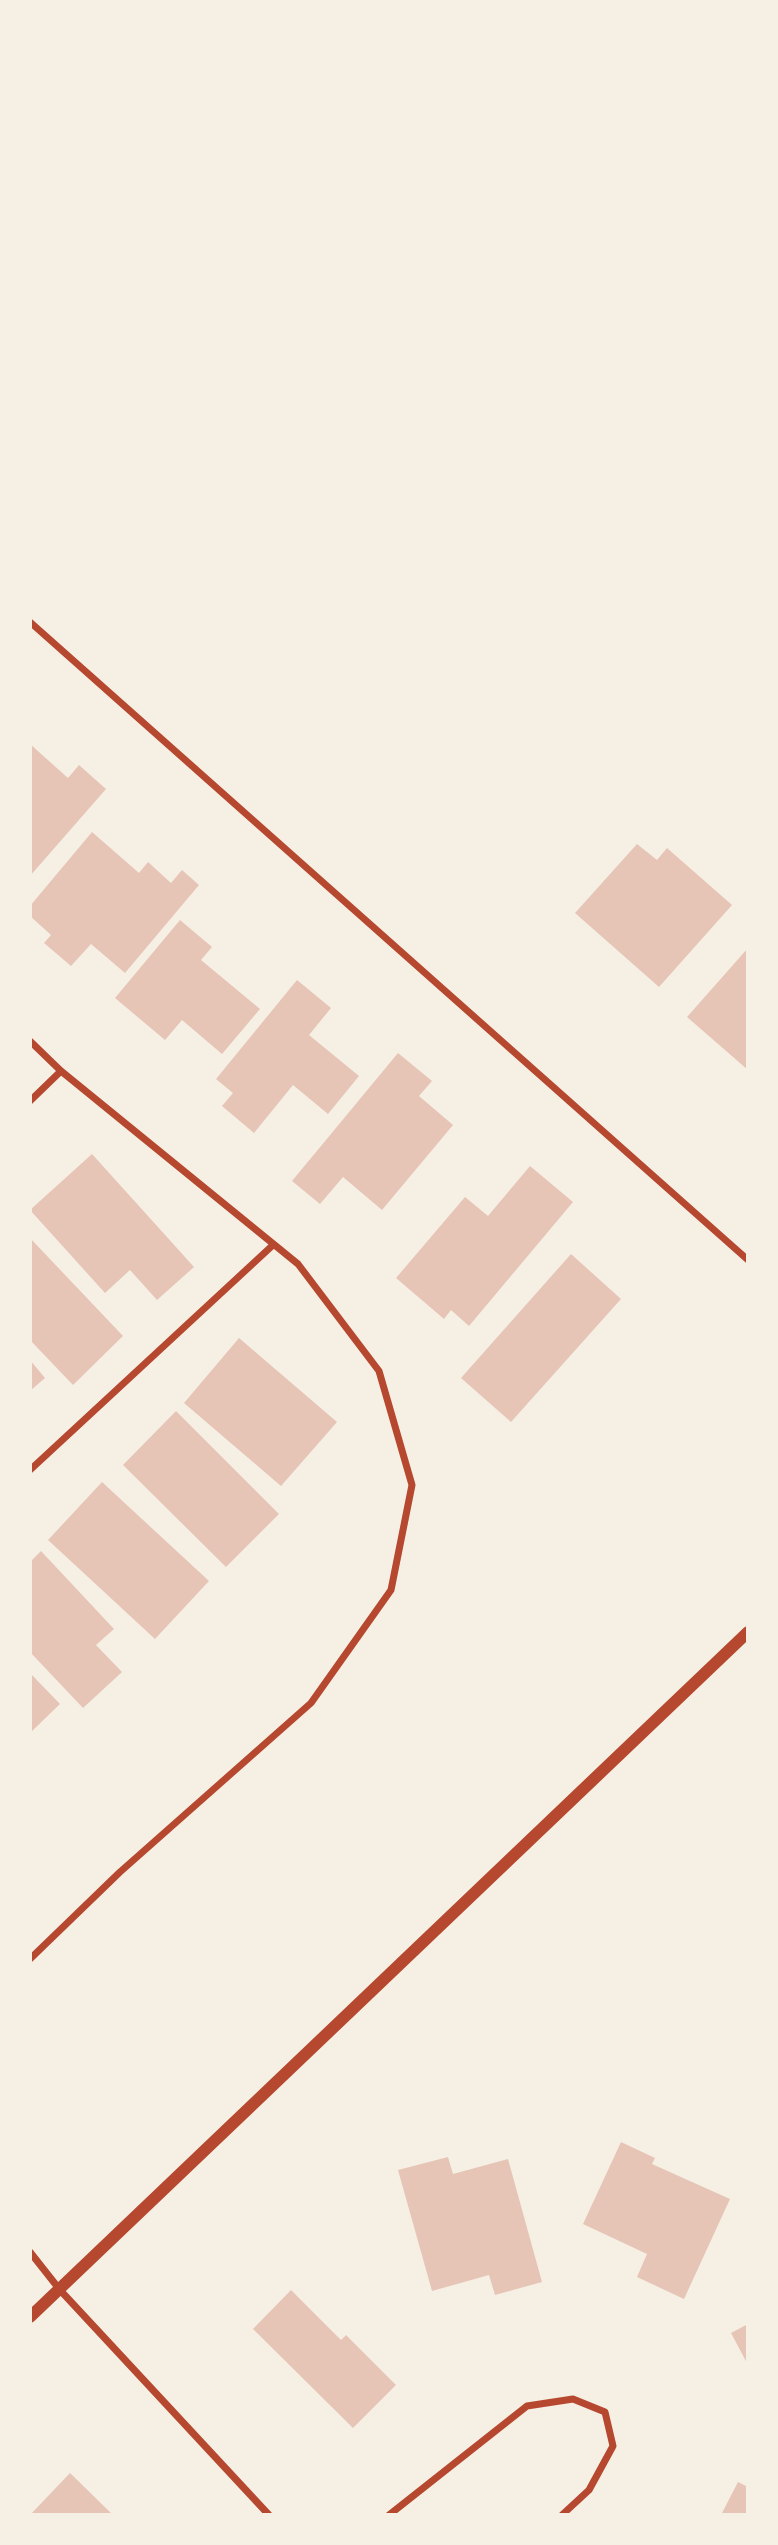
<!DOCTYPE html>
<style>
body{margin:0}
#map{position:relative;width:778px;height:2545px;overflow:hidden;background:#f6efe4;font-family:Ubuntu,sans-serif}
canvas{display:block}
.frame{position:absolute;inset:0;border:32px solid #f6efe4;pointer-events:none}
</style>
<div id="map">
<canvas width="778" height="2545"></canvas>
<div class="frame"></div>
</div>
<script>
const ctx = document.querySelector('canvas').getContext('2d');
ctx.lineJoin = 'round';
function fill(path, color) { ctx.fillStyle = color; ctx.fill(path, 'evenodd'); }
function stroke(path, color, width, dash) { ctx.strokeStyle = color; ctx.lineWidth = width; ctx.lineCap = dash ? 'butt' : 'round'; ctx.setLineDash(dash || []); ctx.stroke(path); }
fill(new Path2D(`
 M 30,744 L 68,778 L 79,765 L 106,789 L 30,876 Z
 M 92,832 L 139,873 L 148,862 L 171,883 L 182,870 L 199,885 L 125,973 L 91,944 L 71,966 L 44,943 L 51,935 L 30,916 L 30,906 Z
 M 637,844 L 657,860 L 667,848 L 732,905 L 659,987 L 575,913 Z
 M 180,920 L 212,947 L 201,960 L 260,1009 L 222,1054 L 182,1020 L 165,1040 L 115,998 Z
 M 748,948 L 748,1070 L 687,1017 Z
 M 297,980 L 331,1008 L 309,1035 L 359,1076 L 328,1114 L 293,1085 L 254,1133 L 222,1106 L 233,1093 L 216,1079 Z
 M 398,1053 L 432,1081 L 419,1096 L 453,1125 L 382,1210 L 343,1177 L 320,1204 L 292,1181 Z
 M 92,1154 L 194,1267 L 157,1300 L 130,1270 L 105,1293 L 30,1210 Z
 M 530,1166 L 573,1202 L 469,1326 L 451,1310 L 444,1319 L 396,1278 L 465,1197 L 488,1216 Z
 M 30,1238 L 123,1336 L 73,1385 L 30,1340 Z
 M 571,1254 L 621,1299 L 511,1422 L 461,1378 Z
 M 239,1338 L 337,1422 L 281,1486 L 184,1403 Z
 M 30,1360 L 45,1378 L 30,1391 Z
 M 176,1411 L 279,1514 L 226,1567 L 123,1465 Z
 M 102,1482 L 209,1581 L 155,1639 L 48,1540 Z
 M 41,1551 L 114,1629 L 96,1645 L 122,1672 L 83,1708 L 30,1652 L 30,1562 Z
 M 30,1673 L 60,1704 L 30,1733 Z
 M 621,2142 L 655,2158 L 652,2164 L 730,2199 L 684,2299 L 637,2277 L 647,2254 L 583,2224 Z
 M 448,2157 L 453,2174 L 508,2159 L 542,2282 L 495,2295 L 489,2275 L 432,2291 L 398,2170 Z
 M 291,2290 L 341,2340 L 346,2335 L 396,2385 L 353,2428 L 253,2329 Z
 M 748,2324 L 748,2365 L 731,2333 Z
 M 70,2473 L 113,2515 L 30,2515 Z
 M 738,2482 L 748,2487 L 748,2515 L 721,2515 Z`), '#e6c5b7');
stroke(new Path2D(`
 M 30,622 L 748,1260
 M 30,1041 L 61,1071 L 298,1264 L 379,1371 L 412,1485 L 391,1590 L 311,1703 L 120,1872 L 30,1959
 M 30,1101 L 61,1071
 M 30,1470 L 273,1245
 M 30,2252 L 60,2290 L 269,2515
 M 389,2515 L 527,2406 L 573,2399 L 605,2412 L 613,2446 L 589,2490 L 562,2515`), '#b5482f', 7);
stroke(new Path2D(`
 M 30,2317 L 748,1632`), '#b5482f', 12);
</script>
